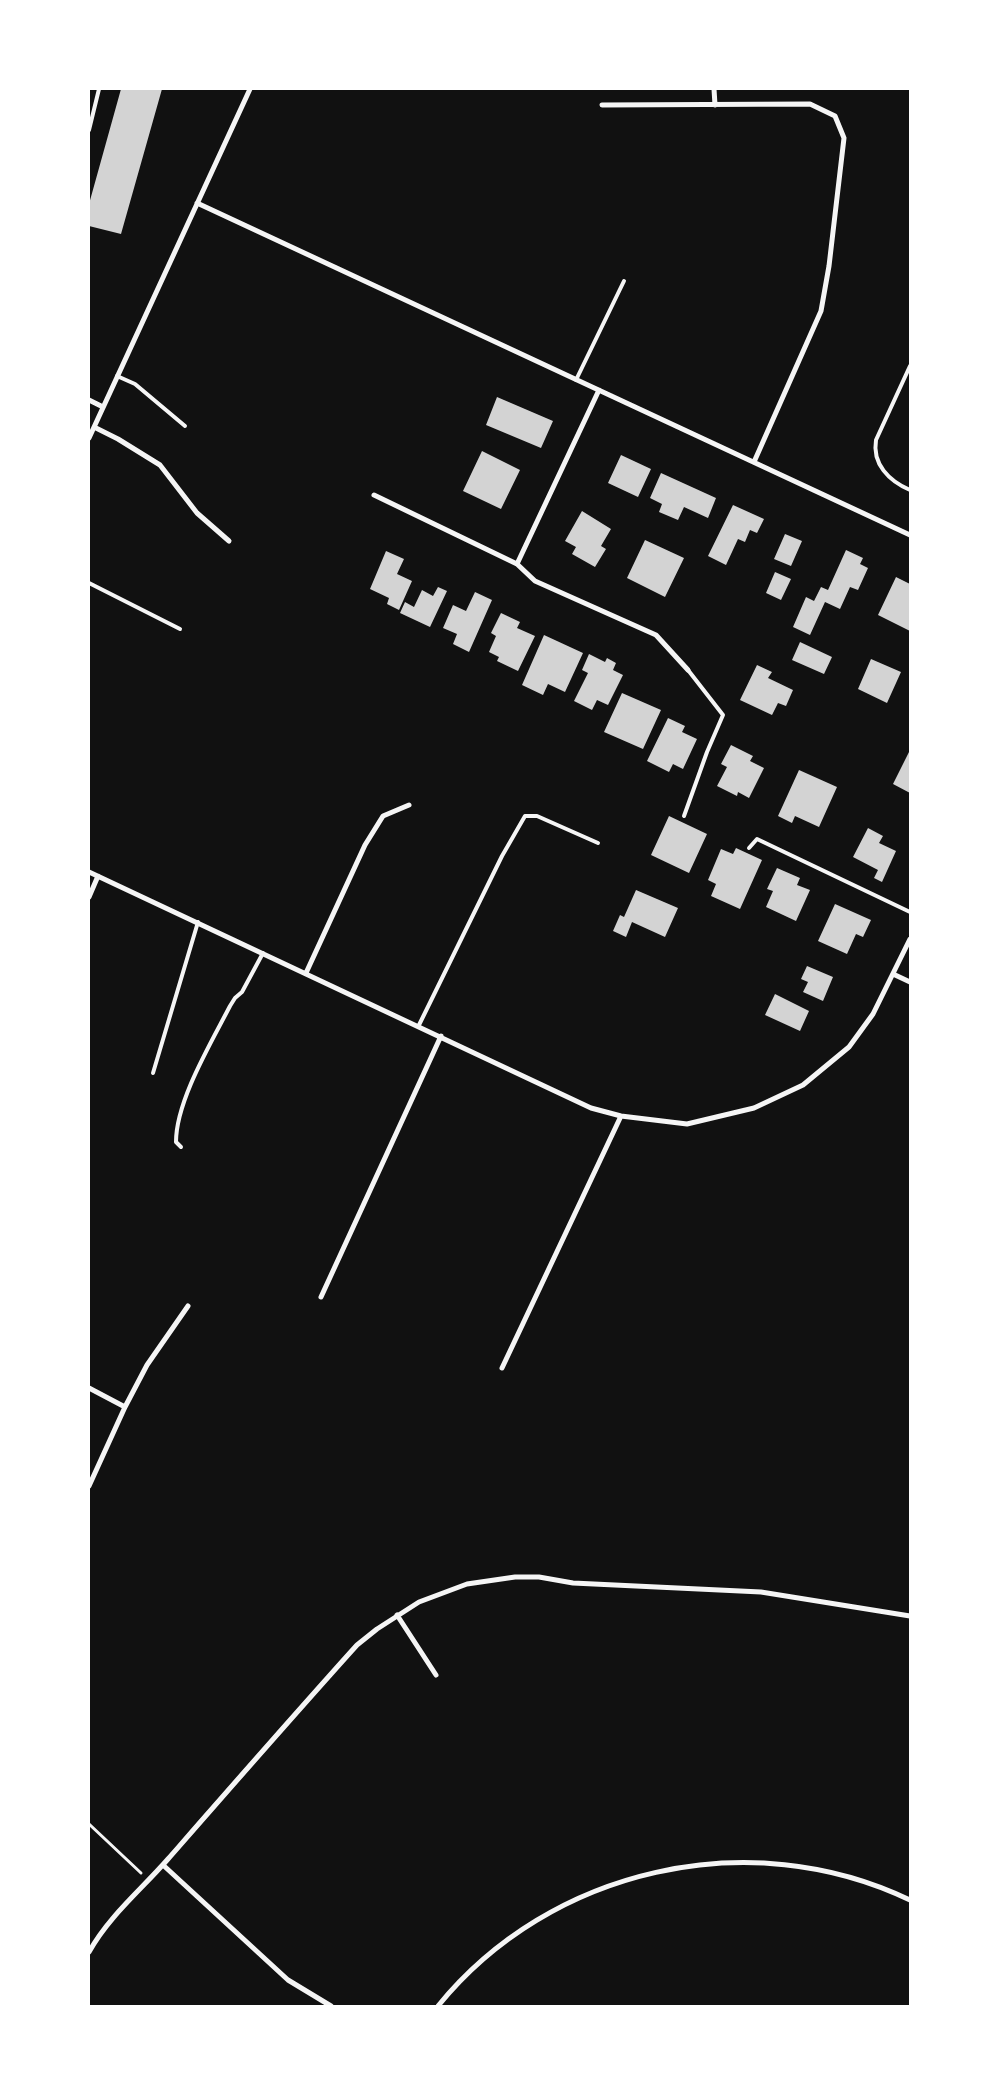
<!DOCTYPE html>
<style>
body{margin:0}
#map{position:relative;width:999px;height:2095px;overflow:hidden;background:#111;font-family:Ubuntu,sans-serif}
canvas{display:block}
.frame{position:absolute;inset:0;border:90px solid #fff;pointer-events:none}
</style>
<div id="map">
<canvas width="999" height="2095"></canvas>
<div class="frame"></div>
</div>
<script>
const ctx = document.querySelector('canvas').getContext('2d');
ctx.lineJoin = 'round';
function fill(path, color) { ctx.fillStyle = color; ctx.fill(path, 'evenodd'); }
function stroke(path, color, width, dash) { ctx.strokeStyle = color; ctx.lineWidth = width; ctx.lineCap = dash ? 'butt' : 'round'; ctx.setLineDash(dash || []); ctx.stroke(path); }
fill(new Path2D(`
 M 121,89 L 162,89 L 121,234 L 89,226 L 89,204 Z
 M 497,397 L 553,421 L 541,448 L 486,425 Z
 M 482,451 L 520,470 L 501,509 L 463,491 Z
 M 621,455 L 651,469 L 638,497 L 608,483 Z
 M 661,473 L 716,498 L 708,518 L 684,507 L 678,520 L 659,512 L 662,504 L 650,498 Z
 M 733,505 L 764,519 L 757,533 L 750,530 L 745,542 L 738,539 L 726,565 L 708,556 Z
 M 582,511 L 611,529 L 601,546 L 606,549 L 595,567 L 572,554 L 576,547 L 565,541 Z
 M 785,534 L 802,541 L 791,566 L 774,559 Z
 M 645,540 L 684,558 L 665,597 L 627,578 Z
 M 846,550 L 863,558 L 860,564 L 868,568 L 858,590 L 850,587 L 840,609 L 825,602 L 810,635 L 793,627 L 806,597 L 814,601 L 821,587 L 828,590 Z
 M 386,551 L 404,559 L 397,574 L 412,581 L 399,610 L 387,604 L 389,598 L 370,589 Z
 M 775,572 L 791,579 L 781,600 L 766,593 Z
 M 896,577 L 910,584 L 910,631 L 878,615 Z
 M 438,587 L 447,591 L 430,627 L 400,613 L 405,602 L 414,607 L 422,590 L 433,596 Z
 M 475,592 L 492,600 L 469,652 L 453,644 L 457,634 L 443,628 L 453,605 L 466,611 Z
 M 501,613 L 520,622 L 517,628 L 535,636 L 518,671 L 497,661 L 499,657 L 489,652 L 496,636 L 491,633 Z
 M 544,635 L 583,653 L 565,692 L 548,684 L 543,695 L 522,685 Z
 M 800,642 L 832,657 L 824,674 L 792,660 Z
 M 589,654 L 605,662 L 607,658 L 616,663 L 613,670 L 623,675 L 608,705 L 597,700 L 592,710 L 574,701 L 588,673 L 582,670 Z
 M 871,659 L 901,672 L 887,703 L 858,689 Z
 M 757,665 L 772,672 L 768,678 L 793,690 L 786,706 L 778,703 L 772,715 L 740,700 Z
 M 622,693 L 661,710 L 643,749 L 604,732 Z
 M 668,718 L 685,726 L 682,732 L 697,739 L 683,769 L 673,764 L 669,772 L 647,761 Z
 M 731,745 L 753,756 L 750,761 L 764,768 L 749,798 L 738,792 L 737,796 L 717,786 L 727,767 L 721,764 Z
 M 910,750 L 910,793 L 893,784 Z
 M 799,770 L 837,787 L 819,827 L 795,816 L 792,823 L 778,816 Z
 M 669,816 L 707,834 L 689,873 L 651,855 Z
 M 868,828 L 883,836 L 879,843 L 896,851 L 882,882 L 874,878 L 878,870 L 853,857 Z
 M 736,848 L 762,860 L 740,909 L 711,896 L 716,884 L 708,880 L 721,849 L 733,854 Z
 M 777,868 L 800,878 L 797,885 L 810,890 L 796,921 L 766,907 L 773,891 L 767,889 Z
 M 636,890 L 678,908 L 665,937 L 632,922 L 626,937 L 613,931 L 620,915 L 624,917 Z
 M 835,904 L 871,920 L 863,937 L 856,934 L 847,954 L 818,941 Z
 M 807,966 L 833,977 L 823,1001 L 803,992 L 808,982 L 801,979 Z
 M 775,994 L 809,1011 L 800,1031 L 765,1015 Z`), '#d3d3d3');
stroke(new Path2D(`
 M 89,1824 L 141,1873`), '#f5f5f5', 3);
stroke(new Path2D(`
 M 89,130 L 99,89
 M 910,366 L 876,440 C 872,464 889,481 910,490
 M 117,376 L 135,384 L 185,426
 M 576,380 L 624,281
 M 89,583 L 180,629
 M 684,816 L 707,752 L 723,715 L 688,670
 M 749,848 L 757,839 L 910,912
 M 419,1025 L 502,856 L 525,816 L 537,816 L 598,843
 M 153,1073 L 198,922
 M 181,1147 L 176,1142 C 176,1101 211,1043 230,1006 L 235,998 L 242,992 L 263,953`), '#f5f5f5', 4);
stroke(new Path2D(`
 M 714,89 L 715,105
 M 602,105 L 810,104 L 835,116 L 844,138 L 829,266 L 821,311 L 754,462
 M 197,203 L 910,535
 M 89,400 L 103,407
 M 94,427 L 118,439 L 160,465 L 197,513 L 229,541
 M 89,438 L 250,89
 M 374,495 L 517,564 L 535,581 L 656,635 L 688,670
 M 517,564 L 599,390
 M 89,872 L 591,1108 L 621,1116 L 687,1124 L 754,1108 L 803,1085 L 849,1047 L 873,1014 L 910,939
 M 89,897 L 98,876
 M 306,973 L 365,845 L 383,816 L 409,805
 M 893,974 L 910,982
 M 321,1297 L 441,1036
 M 502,1368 L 621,1116
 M 89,1388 L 125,1407
 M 89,1486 L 125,1407 L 147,1365 L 188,1306
 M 397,1615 L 436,1675
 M 163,1865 L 288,1980 L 331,2006
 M 89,1952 C 109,1916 141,1890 168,1859 C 231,1787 293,1716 357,1645 L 377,1629 L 419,1602 L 467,1584 L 515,1577 L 539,1577 L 573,1583 L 761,1592 L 910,1616
 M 438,2006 C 550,1868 750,1823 910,1900`), '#f5f5f5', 5);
</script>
